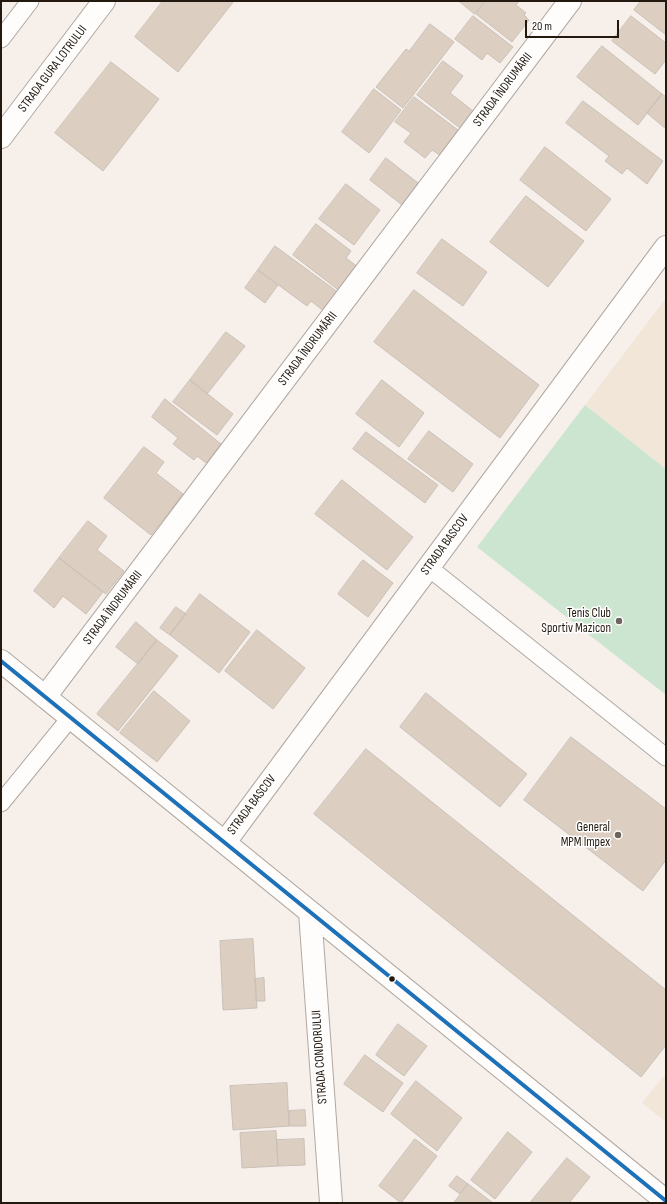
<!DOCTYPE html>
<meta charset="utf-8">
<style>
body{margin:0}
#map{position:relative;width:667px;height:1204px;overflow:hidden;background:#f7f0ea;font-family:"Sofia Sans Condensed",sans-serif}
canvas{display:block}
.frame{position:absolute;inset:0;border:2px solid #23190f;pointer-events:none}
.scale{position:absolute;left:525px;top:20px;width:94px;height:18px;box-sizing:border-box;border:2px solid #23190f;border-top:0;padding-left:5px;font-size:12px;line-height:14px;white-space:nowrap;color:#23190f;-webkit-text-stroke:3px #fff;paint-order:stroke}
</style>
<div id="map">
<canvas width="667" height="1204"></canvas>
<div class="frame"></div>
<div class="scale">20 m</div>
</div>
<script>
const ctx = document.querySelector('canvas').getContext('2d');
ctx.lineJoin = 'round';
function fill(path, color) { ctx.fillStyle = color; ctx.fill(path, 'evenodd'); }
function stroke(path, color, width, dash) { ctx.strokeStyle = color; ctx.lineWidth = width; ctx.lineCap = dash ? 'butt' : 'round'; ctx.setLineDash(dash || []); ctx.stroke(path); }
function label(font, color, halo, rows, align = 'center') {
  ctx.font = font + ' "Sofia Sans Condensed",sans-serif'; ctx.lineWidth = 3; ctx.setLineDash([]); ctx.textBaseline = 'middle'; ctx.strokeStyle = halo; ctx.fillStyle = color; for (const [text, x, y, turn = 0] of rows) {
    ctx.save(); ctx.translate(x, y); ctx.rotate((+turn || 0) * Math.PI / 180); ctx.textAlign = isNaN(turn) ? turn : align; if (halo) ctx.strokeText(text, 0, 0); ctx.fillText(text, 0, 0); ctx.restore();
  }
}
fill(new Path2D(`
 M 666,298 L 666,469 L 585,405 Z
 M 666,1073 L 666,1122 L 642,1103 Z`), '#f2e6d9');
fill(new Path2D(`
 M 585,405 L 666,469 L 666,695 L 477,547 Z`), '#cce5d0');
const building = new Path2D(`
 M 163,1 L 234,1 L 178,72 L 135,37 Z
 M 459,1 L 485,1 L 475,14 Z
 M 486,1 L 519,1 L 516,5 L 526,13 L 524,15 L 529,20 L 512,42 L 476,14 Z
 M 641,1 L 666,1 L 666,35 L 634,10 Z
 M 473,16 L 513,47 L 500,63 L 487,53 L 482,60 L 455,39 Z
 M 631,16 L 666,43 L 666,60 L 655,74 L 612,41 Z
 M 430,24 L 454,42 L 403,108 L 376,87 L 406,49 L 409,51 Z
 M 602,46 L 662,94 L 638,125 L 577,77 Z
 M 443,61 L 463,76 L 450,93 L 473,111 L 460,128 L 417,95 Z
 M 111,62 L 159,99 L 103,171 L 55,133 Z
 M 374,89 L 401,110 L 369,153 L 342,132 Z
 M 662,94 L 666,97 L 666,129 L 647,113 Z
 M 414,97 L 458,130 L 440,155 L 432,150 L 425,158 L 404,142 L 411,133 L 395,122 Z
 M 583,101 L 663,161 L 647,184 L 627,168 L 622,174 L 605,161 L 609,156 L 566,123 Z
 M 545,147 L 611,199 L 586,231 L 520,180 Z
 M 386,158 L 418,183 L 402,205 L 370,180 Z
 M 346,184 L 380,210 L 354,245 L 319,219 Z
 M 526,196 L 584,241 L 548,287 L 490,242 Z
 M 316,224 L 351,251 L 346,258 L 359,268 L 341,292 L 293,255 Z
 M 442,239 L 487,272 L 463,306 L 417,273 Z
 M 275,246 L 339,293 L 325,312 L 311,301 L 307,306 L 258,270 Z
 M 258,270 L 278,285 L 265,303 L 245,288 Z
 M 414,290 L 539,385 L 500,438 L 374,342 Z
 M 226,332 L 245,346 L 207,394 L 190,380 Z
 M 190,380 L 233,414 L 217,435 L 173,402 Z
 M 382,380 L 424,413 L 399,447 L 356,414 Z
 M 165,399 L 221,444 L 206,463 L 197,456 L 194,460 L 173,444 L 178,438 L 152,417 Z
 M 429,431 L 473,464 L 453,492 L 408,459 Z
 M 366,432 L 438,485 L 425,503 L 353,449 Z
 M 144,447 L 164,462 L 156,473 L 183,494 L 151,535 L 104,498 Z
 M 342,480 L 413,537 L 387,570 L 315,514 Z
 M 88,521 L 107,536 L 97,550 L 124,571 L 106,594 L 59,558 Z
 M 59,558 L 103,592 L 86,614 L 63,596 L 54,608 L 34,591 Z
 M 363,560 L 393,583 L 368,617 L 338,594 Z
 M 200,594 L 250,632 L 219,673 L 170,635 Z
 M 176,607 L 186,614 L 170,635 L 160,628 Z
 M 136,622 L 157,640 L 138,664 L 116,647 Z
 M 257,630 L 305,668 L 273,709 L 225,671 Z
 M 157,640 L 178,656 L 118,731 L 97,714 Z
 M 154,691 L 190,721 L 157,762 L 120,733 Z
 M 426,693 L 527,774 L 500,807 L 400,727 Z
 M 571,737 L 666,809 L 666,860 L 643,891 L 524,800 Z
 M 366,749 L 666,990 L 666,1045 L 641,1077 L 314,814 Z
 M 253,939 L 257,1008 L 223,1010 L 220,941 Z
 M 264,978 L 265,1001 L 256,1001 L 255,979 Z
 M 398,1024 L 427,1046 L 404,1076 L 376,1055 Z
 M 365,1055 L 403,1083 L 383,1112 L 344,1084 Z
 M 416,1081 L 462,1118 L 437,1151 L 391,1114 Z
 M 287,1083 L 289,1126 L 233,1130 L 230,1086 Z
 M 305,1110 L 306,1126 L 289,1126 L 289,1111 Z
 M 276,1131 L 278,1166 L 242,1168 L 240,1133 Z
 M 508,1132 L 532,1152 L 495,1199 L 471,1180 Z
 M 304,1139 L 305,1165 L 278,1166 L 277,1140 Z
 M 415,1139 L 437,1156 L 401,1203 L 379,1186 Z
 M 567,1158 L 590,1177 L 569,1203 L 530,1203 Z
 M 457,1176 L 468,1184 L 460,1194 L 449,1186 Z
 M 468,1184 L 493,1203 L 454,1203 Z`);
fill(building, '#dccec1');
stroke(building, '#c9c0b8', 1);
const lane = new Path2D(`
 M 1,39 L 30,1
 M 428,567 L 666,757
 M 1,803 L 71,717`);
const street = new Path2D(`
 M 1,137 L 104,1
 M 1,661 L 666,1201
 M 45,697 L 570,1
 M 225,842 L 666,247
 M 310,912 L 331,1203`);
stroke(lane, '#b0a8a1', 19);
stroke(street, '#b0a8a1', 24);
stroke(lane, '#fefdfc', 17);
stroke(street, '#fefdfc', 22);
stroke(new Path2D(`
 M 1,661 L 666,1201`), '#1d71b8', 4);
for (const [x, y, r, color] of [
 [619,621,4,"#6d645c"],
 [618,835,4,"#6d645c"],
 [392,979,3.5,"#23190f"]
]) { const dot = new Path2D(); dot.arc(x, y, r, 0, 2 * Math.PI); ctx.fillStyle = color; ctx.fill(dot); stroke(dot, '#fff', 1.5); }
label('13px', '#23190f', '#fff', [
 ["STRADA GURA LOTRULUI",53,69,-53],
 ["STRADA ÎNDRUMĂRII",503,90,-53],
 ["STRADA ÎNDRUMĂRII",308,349,-53],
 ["STRADA BASCOV",445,545,-54],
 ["STRADA ÎNDRUMĂRII",113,608,-53],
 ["STRADA BASCOV",252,805,-53],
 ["STRADA CONDORULUI",320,1057,-94]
]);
label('13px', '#23190f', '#fff', [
 ["Tenis Club",611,614],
 ["Sportiv Mazicon",611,629],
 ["General",610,828],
 ["MPM Impex",610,843]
], 'right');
</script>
